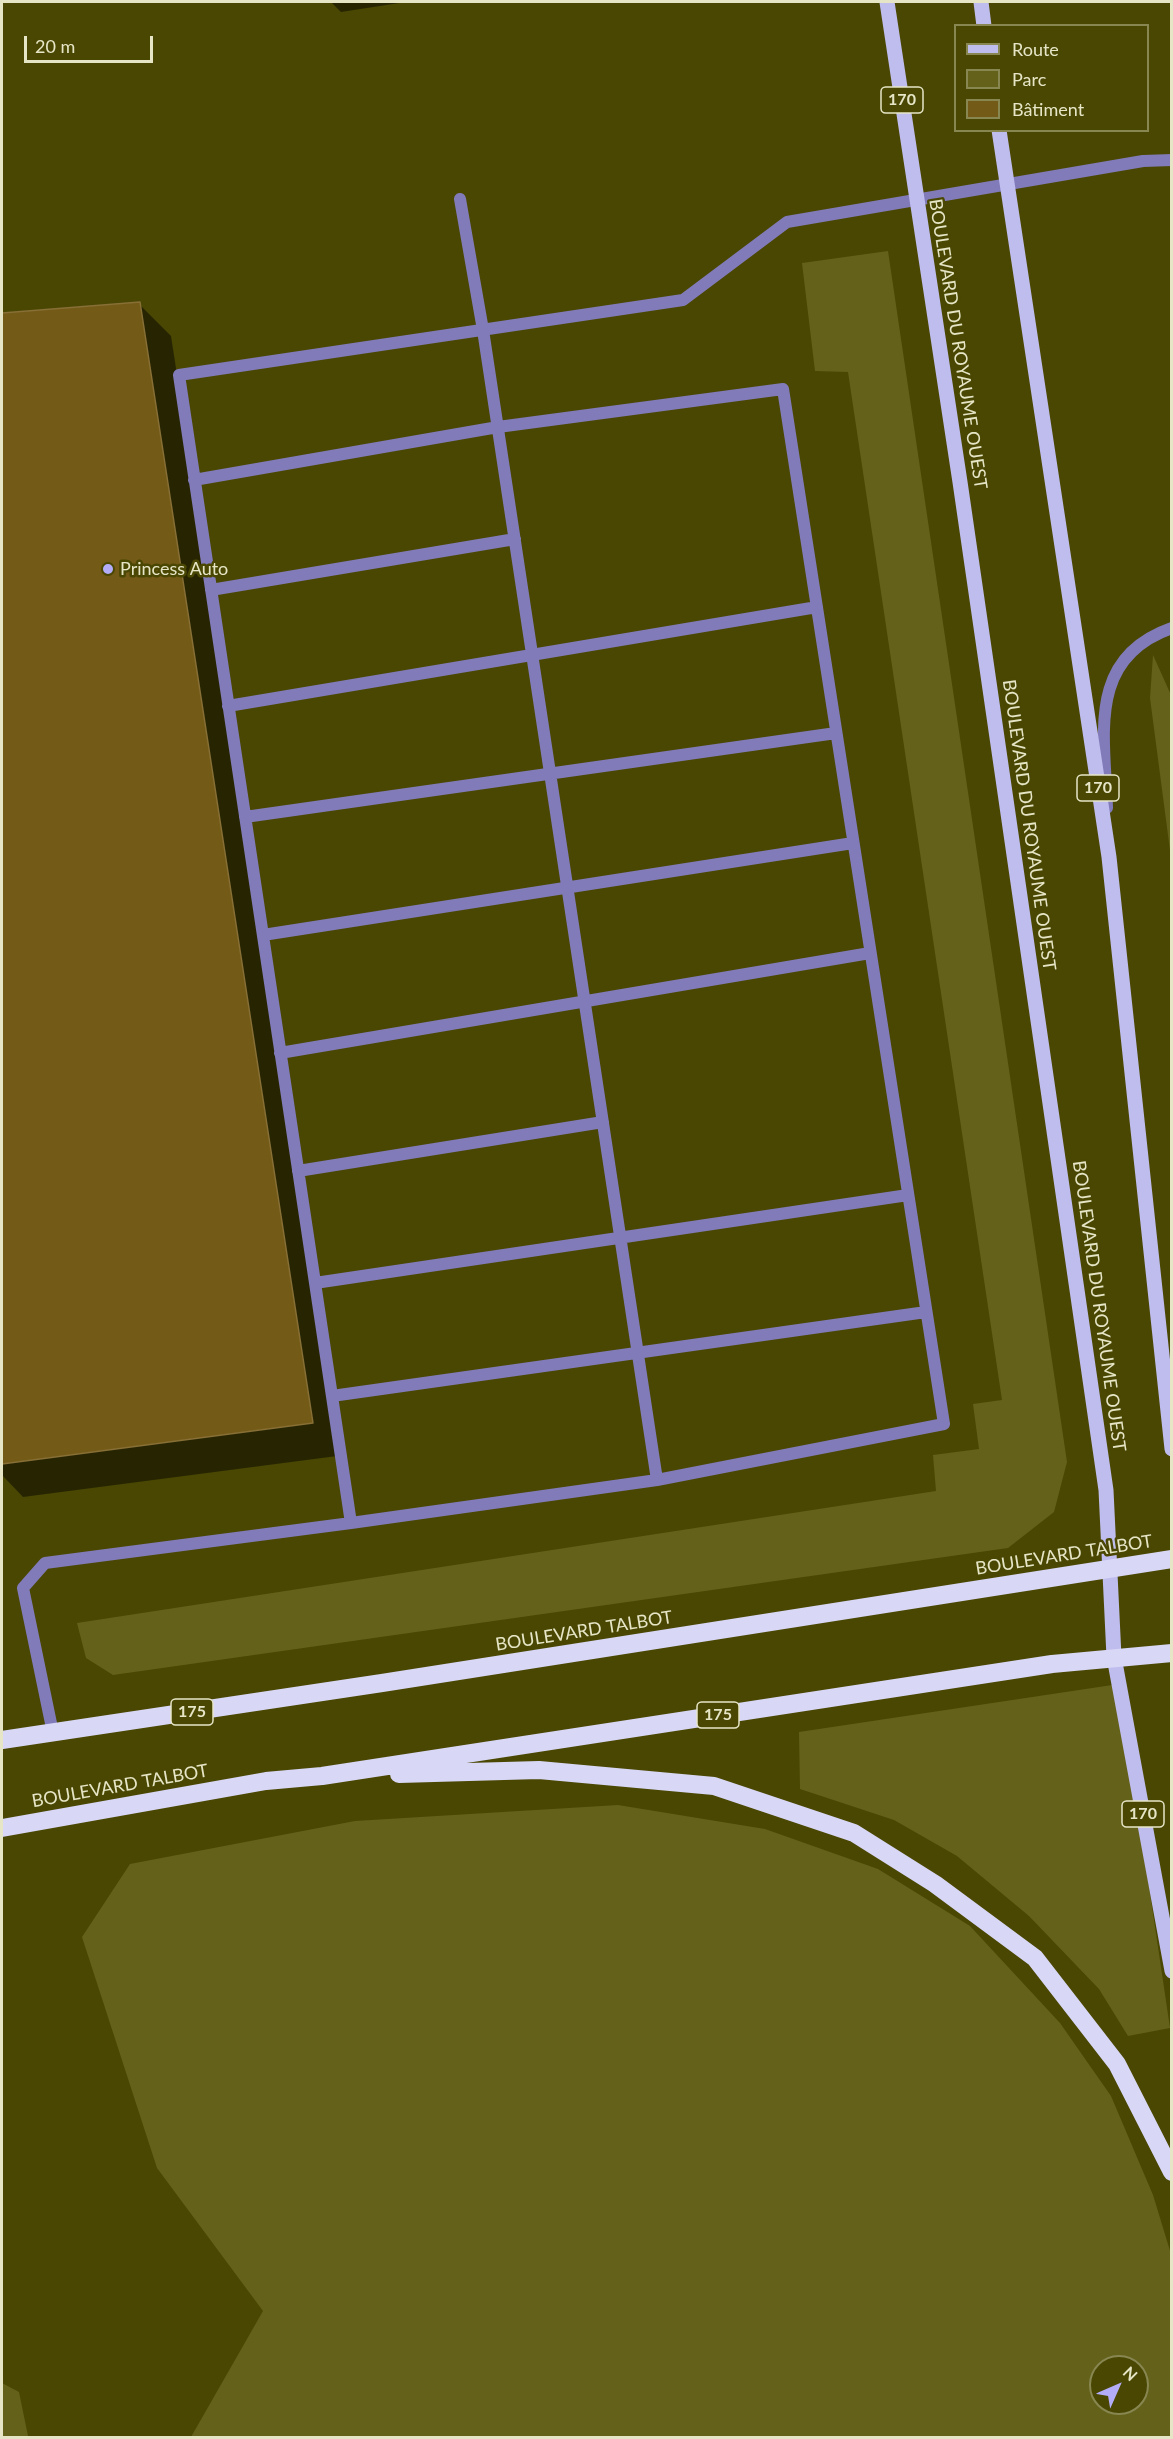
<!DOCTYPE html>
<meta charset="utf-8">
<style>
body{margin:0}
#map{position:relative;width:1173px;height:2439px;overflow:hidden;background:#4a4703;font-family:Lato,sans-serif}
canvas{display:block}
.frame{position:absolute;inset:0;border:3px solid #e6e6c7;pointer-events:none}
.legend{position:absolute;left:954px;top:24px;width:195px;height:108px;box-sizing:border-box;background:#4a4703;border:2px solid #888751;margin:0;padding:8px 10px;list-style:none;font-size:18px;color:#e6e6c7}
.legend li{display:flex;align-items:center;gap:12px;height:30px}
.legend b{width:30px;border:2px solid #888751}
.north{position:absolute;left:1089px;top:2355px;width:60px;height:60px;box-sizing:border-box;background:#4a4703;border:2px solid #888751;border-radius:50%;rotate:45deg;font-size:16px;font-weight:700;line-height:24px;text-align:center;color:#e6e6c7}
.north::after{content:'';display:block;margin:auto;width:21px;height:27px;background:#b3adf9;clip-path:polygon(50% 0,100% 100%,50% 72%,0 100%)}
.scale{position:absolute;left:24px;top:36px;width:129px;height:27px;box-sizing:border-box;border:3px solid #e6e6c7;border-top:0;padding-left:8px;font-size:18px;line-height:21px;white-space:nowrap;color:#e6e6c7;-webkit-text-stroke:4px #4a4703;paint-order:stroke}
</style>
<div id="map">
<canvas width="1173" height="2439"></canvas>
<div class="frame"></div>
<ul class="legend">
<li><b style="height:8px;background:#bfbcee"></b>Route</li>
<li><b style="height:16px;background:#64611b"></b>Parc</li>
<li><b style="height:16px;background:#735a17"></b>Bâtiment</li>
</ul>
<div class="north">N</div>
<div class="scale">20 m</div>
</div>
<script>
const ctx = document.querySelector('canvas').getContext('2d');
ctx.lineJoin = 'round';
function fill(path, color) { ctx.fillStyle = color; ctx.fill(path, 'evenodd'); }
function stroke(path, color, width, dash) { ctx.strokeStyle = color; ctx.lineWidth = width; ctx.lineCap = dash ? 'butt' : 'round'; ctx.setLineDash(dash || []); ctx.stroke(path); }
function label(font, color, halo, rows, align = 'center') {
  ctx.font = font + ' Lato,sans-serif'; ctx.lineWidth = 5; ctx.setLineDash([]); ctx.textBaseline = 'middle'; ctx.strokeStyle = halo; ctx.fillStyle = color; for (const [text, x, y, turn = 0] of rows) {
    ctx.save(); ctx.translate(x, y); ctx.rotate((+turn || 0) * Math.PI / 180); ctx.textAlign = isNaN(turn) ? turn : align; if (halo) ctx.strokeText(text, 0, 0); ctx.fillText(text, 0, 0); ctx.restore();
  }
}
fill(new Path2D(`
 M 888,251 L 1067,1462 L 1054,1512 L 1008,1548 L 113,1675 L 86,1658 L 77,1623 L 936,1491 L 933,1455 L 979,1449 L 973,1404 L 1002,1400 L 848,372 L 815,371 L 802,263 Z
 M 1153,655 L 1171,695 L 1171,858 L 1150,698 Z
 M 1119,1684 L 1170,2028 L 1128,2036 L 1099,1989 L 1029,1916 L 957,1856 L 894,1820 L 800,1789 L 799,1732 Z
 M 618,1805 L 765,1829 L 878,1869 L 970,1926 L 1060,2023 L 1111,2096 L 1153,2195 L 1171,2254 L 1171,2437 L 191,2437 L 263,2311 L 157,2168 L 82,1937 L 130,1864 L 355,1821 ZM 1101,2367 L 1137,2367 L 1137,2403 L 1101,2403 Z
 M 2,2383 L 19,2392 L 28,2436 L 54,2437 L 2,2437 Z`), '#64611b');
fill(new Path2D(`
 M 331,2 L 406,2 L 341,12 Z
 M 139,304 L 171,336 L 345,1455 L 23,1497 L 2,1475 L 2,314 Z`), '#0007');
const building = new Path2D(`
 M 140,302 L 313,1423 L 2,1464 L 2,313 Z`);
fill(building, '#735a17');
stroke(building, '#876f36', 1.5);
stroke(new Path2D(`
 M 460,199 L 483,330 L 657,1480
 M 194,480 L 498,427 L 783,389 L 944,1424 L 657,1480 L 351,1523
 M 211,590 L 515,539
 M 228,706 L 817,607
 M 1107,808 C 1105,736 1086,658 1172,628
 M 245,817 L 836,733
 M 263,935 L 853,843
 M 280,1053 L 870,953
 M 298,1171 L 603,1122
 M 315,1283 L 908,1195
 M 332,1396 L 926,1312
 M 53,1733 L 23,1588 L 45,1563 L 351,1523 L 179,375 L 683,300 L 787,222 L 1143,161 L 1172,160`), '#817bba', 12);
stroke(new Path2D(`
 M 887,2 L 960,482 L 1106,1490 L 1114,1657 L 1172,1971
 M 981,2 L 984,26
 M 999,130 L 1109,857 L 1172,1449`), '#bfbcee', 15);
stroke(new Path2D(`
 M 2,1740 L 382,1683 L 1172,1559
 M 399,1774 L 539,1770 L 714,1786 L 854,1833 L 935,1884 L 1035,1958 L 1117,2064 L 1172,2172
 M 2,1828 L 266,1781 L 322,1776 L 1052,1664 L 1172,1653`), '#d8d7f6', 18);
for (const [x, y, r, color] of [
 [108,569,6,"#b3adf9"]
]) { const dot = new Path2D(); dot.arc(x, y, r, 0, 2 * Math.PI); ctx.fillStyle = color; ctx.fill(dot); stroke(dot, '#4a4703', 2); }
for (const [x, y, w] of [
 [902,100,42],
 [1098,788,42],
 [192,1712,42],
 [718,1715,42],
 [1143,1814,42]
]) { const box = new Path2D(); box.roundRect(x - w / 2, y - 13, w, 26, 4.5); ctx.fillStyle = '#4a4703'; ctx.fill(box); stroke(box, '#e6e6c7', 1.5); }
label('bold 16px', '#e6e6c7', null, [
 ["170",902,100],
 ["170",1098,788],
 ["175",192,1712],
 ["175",718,1715],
 ["170",1143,1814]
]);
label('18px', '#e6e6c7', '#4a4703', [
 ["BOULEVARD DU ROYAUME OUEST",958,344,81],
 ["BOULEVARD DU ROYAUME OUEST",1029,825,82],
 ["BOULEVARD DU ROYAUME OUEST",1099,1306,82],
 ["BOULEVARD TALBOT",1064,1555,-9],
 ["BOULEVARD TALBOT",584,1631,-9],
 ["BOULEVARD TALBOT",120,1786,-10]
]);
label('18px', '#e6e6c7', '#4a4703', [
 ["Princess Auto",120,569]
], 'left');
</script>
